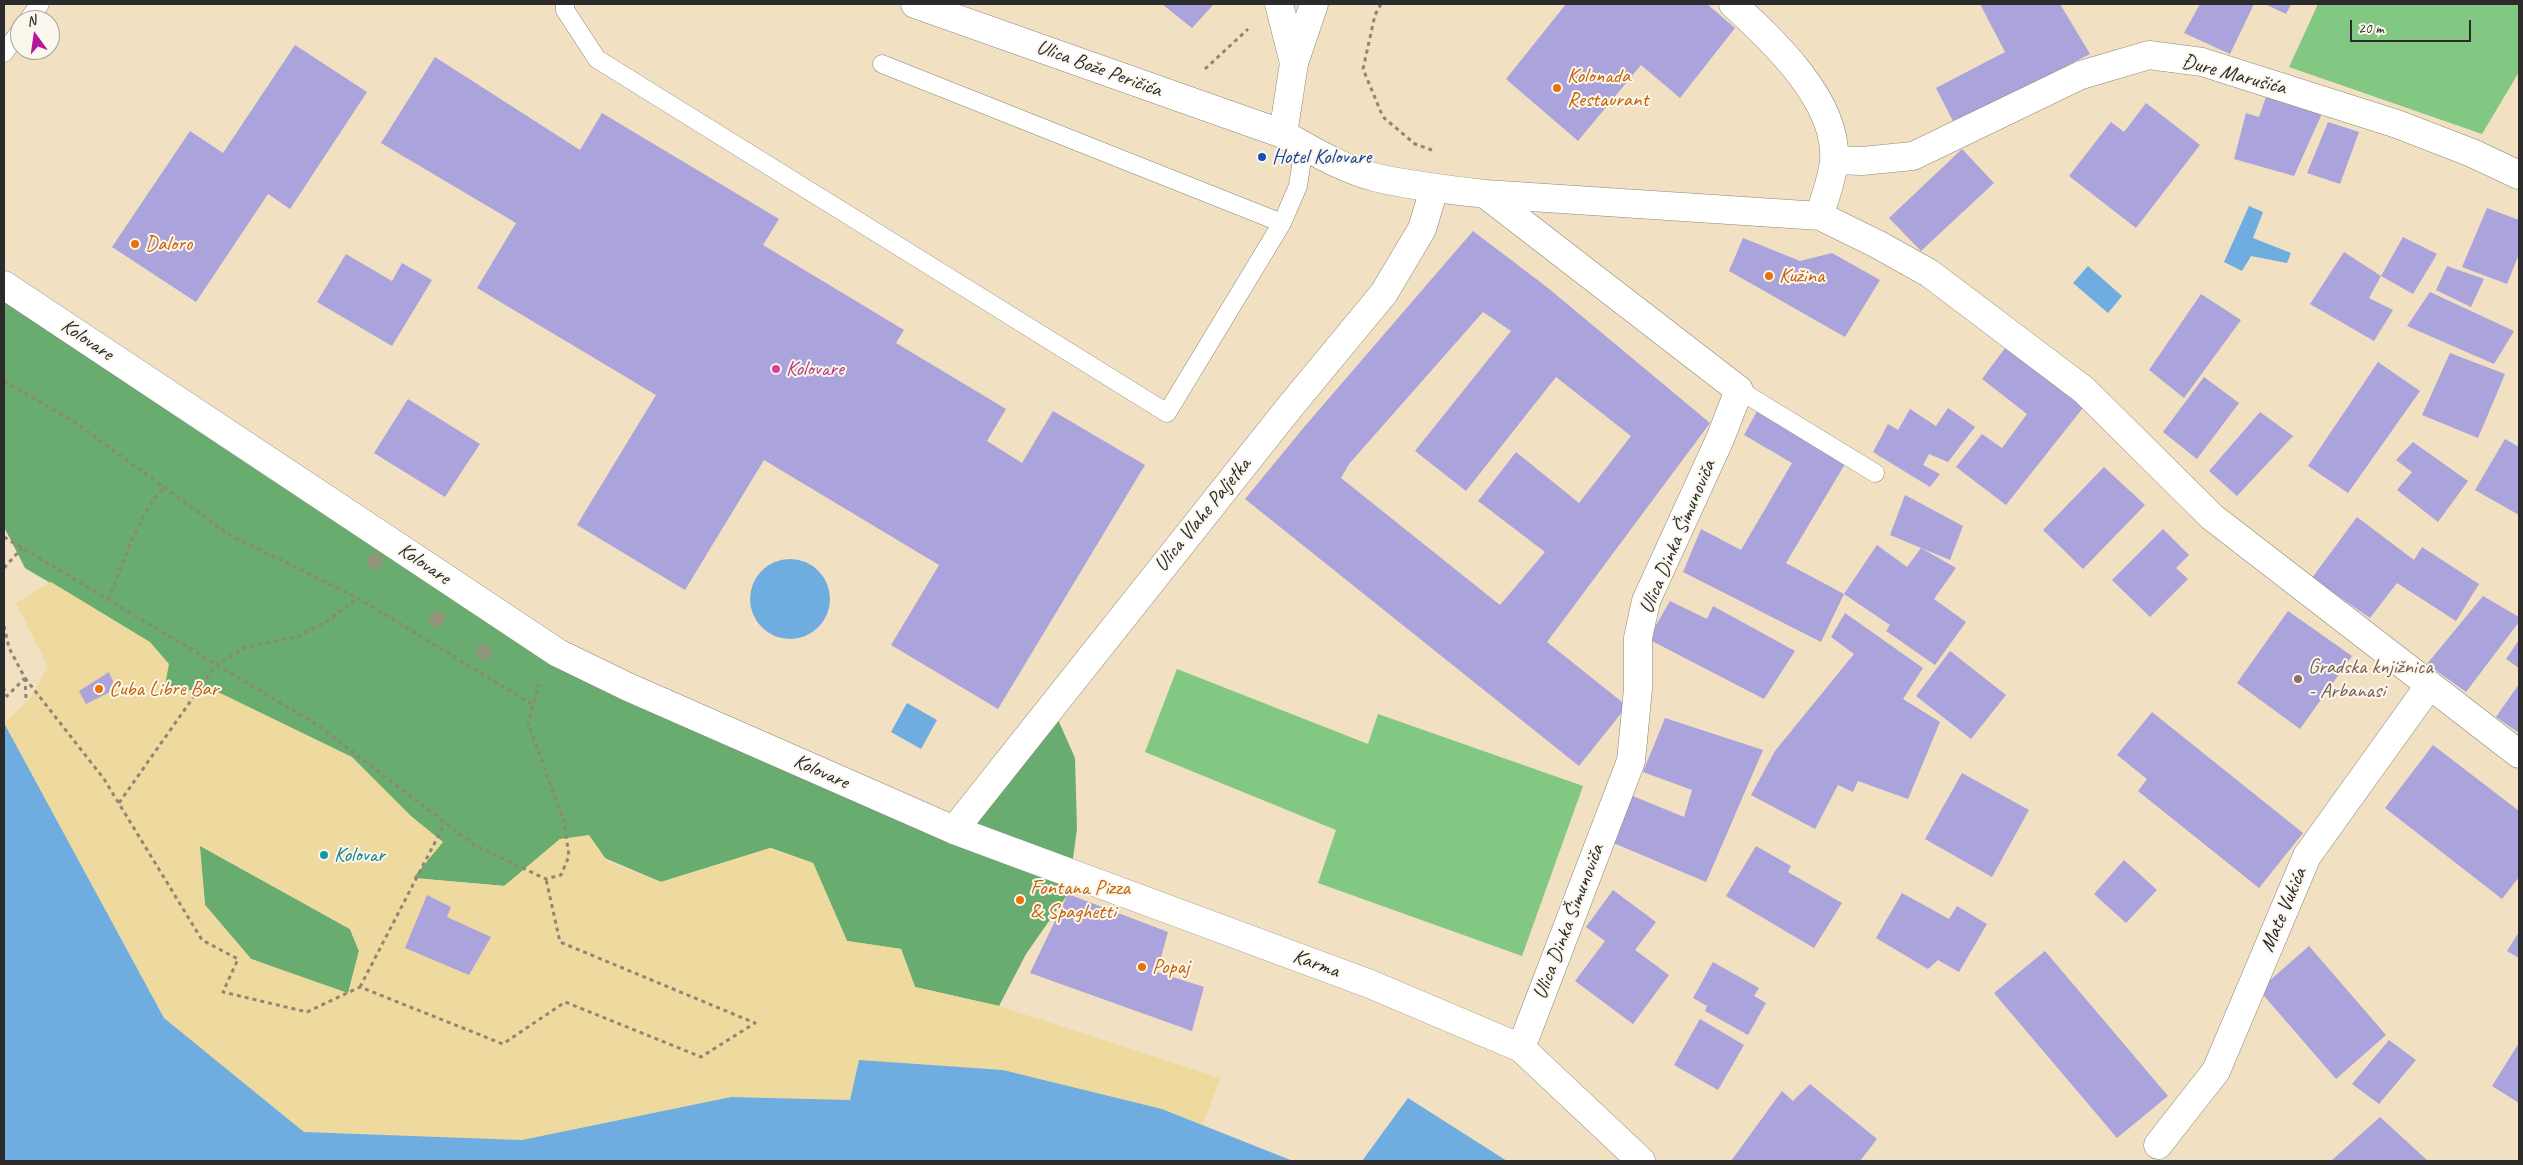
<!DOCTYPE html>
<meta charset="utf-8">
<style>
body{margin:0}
#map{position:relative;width:2523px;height:1165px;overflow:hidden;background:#f1e0c2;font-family:Caveat,sans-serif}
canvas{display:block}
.frame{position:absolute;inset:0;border:5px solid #2b2b2b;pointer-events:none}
.north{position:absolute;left:10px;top:10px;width:50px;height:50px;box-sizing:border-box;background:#fbf7ec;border:1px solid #a8a59f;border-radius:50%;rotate:346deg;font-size:14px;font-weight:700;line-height:20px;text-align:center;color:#2b2b2b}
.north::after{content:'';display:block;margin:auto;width:18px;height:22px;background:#b5179e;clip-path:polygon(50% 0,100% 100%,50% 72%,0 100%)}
.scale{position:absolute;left:2350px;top:20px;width:121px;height:22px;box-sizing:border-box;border:2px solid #2b2b2b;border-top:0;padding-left:6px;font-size:15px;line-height:18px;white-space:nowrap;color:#2b2b2b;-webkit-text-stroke:4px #fbf7ec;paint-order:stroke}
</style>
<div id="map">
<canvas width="2523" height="1165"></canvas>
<div class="frame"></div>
<div class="north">N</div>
<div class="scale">20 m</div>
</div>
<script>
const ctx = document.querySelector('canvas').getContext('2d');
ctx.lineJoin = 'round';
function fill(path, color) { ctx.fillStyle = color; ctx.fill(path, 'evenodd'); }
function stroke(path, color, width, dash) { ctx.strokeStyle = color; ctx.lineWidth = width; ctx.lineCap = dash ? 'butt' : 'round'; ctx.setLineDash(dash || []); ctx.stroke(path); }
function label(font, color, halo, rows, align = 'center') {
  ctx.font = font + ' Caveat,sans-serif'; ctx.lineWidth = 4; ctx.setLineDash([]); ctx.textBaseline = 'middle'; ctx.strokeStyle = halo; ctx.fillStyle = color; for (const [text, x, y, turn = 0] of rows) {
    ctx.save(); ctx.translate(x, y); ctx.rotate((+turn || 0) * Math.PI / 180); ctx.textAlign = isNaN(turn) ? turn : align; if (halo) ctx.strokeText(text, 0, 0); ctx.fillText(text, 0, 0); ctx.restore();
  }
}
fill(new Path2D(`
 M 2318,4 L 2519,4 L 2519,72 L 2482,134 L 2289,67 Z
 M 1177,669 L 1368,744 L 1378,714 L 1583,786 L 1522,956 L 1318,883 L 1336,830 L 1145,752 Z`), '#82c782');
fill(new Path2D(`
 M 4,285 L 558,653 L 953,830 L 1052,706 L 1075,758 L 1077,829 L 1068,894 L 1026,954 L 999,1006 L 915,987 L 901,949 L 847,941 L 813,863 L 771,848 L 661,882 L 560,839 L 505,886 L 413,878 L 442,842 L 412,817 L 214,690 L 164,691 L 111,619 L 25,568 L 4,527 Z
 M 199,845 L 350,929 L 359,951 L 348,994 L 251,959 L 205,905 Z`), '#69ac70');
fill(new Path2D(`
 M 51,582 L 150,642 L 169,664 L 164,691 L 214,690 L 352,757 L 412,817 L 443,842 L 413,878 L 504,886 L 560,839 L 589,835 L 608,862 L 661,882 L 770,848 L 813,863 L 847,941 L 901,949 L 915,987 L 999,1006 L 1220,1078 L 1203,1125 L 1162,1109 L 1003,1070 L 859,1061 L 851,1100 L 731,1097 L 522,1140 L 304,1132 L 164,1018 L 4,723 L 30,698 L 48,667 L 16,603 ZM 200,846 L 350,929 L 359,951 L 348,993 L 251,959 L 205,905 Z`), '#eeda9e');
fill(new Path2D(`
 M 2249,206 L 2263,212 L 2253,238 L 2291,253 L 2287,263 L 2251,256 L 2242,271 L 2224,262 Z
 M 2088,266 L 2122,296 L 2108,313 L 2073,283 Z
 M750 599a40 40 0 1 1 80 0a40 40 0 1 1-80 0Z
 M 907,703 L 937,720 L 921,749 L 891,732 Z
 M 4,723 L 164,1018 L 304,1132 L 522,1140 L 731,1097 L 850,1100 L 859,1060 L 1003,1070 L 1162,1109 L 1293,1161 L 4,1161 Z
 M 1408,1098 L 1507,1161 L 1362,1161 Z`), '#6fade1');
fill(new Path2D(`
 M 1162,4 L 1214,4 L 1192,28 Z
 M 1566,4 L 1707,4 L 1735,28 L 1680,98 L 1641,65 L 1578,141 L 1506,79 Z
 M 1980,4 L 2060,4 L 2090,54 L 1954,123 L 1936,88 L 2005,52 Z
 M 2200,4 L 2254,4 L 2230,54 L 2184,33 Z
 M 2265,4 L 2291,4 L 2286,14 Z
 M 295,45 L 367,92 L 290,209 L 268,194 L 196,302 L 112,247 L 190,131 L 223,153 Z
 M 435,57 L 580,150 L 602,113 L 779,219 L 763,245 L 904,330 L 896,343 L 1006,409 L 987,441 L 1022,463 L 1053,411 L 1145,465 L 998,709 L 891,645 L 939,565 L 764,460 L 685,590 L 577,525 L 656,395 L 477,288 L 516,223 L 381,143 Z
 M 2268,91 L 2324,109 L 2294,176 L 2234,159 L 2246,113 L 2259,117 Z
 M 2146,103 L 2200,145 L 2136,228 L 2069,176 L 2111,122 L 2124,132 Z
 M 2328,122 L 2359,132 L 2340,184 L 2307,173 Z
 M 1962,149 L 1994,183 L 1921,251 L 1889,218 Z
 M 2487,208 L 2519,220 L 2519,254 L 2507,284 L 2462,267 Z
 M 1473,231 L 1548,288 L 1710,423 L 1547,642 L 1627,706 L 1579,766 L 1245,499 L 1305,426 ZM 1483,312 L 1511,331 L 1415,451 L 1466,491 L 1556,377 L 1631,436 L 1579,503 L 1516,452 L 1478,501 L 1545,552 L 1500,605 L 1341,478 L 1349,464 Z
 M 2403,237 L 2437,254 L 2413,294 L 2381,276 Z
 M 1743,238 L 1800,261 L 1832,253 L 1880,280 L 1845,337 L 1729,271 Z
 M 2344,252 L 2381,276 L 2369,298 L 2393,310 L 2374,341 L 2310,304 Z
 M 346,254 L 392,281 L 402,263 L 432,280 L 392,346 L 317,302 Z
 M 2447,266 L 2484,279 L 2471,307 L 2436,290 Z
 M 2430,292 L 2514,331 L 2494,364 L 2407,326 Z
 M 2201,294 L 2241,320 L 2184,398 L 2149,370 Z
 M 2008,344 L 2086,404 L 2006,505 L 1956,467 L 1982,434 L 2002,448 L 2027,414 L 1982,379 Z
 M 2450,353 L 2505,374 L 2478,438 L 2422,415 Z
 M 2378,362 L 2420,391 L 2348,493 L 2308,466 Z
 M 2204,377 L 2239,403 L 2197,459 L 2163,432 Z
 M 408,399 L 480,444 L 445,497 L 374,453 Z
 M 1948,408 L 1975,427 L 1948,462 L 1929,454 L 1923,465 L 1940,474 L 1930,487 L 1873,452 L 1888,424 L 1898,430 L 1910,409 L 1936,426 Z
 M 1757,411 L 1845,464 L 1786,563 L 1844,594 L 1821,642 L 1683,572 L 1701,529 L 1741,550 L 1792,463 L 1744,435 Z
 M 2260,412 L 2293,436 L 2237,496 L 2209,471 Z
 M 2505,439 L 2519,447 L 2519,515 L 2475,490 Z
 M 2413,442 L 2468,481 L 2438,522 L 2397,490 L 2412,472 L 2396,460 Z
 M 2104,467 L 2145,505 L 2083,569 L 2043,530 Z
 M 1905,495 L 1963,526 L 1950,560 L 1890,535 Z
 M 2357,517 L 2414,560 L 2422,547 L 2479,584 L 2456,621 L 2397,583 L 2370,618 L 2312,578 Z
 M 2163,529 L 2189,555 L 2176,568 L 2188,579 L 2150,617 L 2112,580 Z
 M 1877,545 L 1907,567 L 1921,548 L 1956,568 L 1934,599 L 1966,622 L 1935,665 L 1886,631 L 1890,625 L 1844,594 Z
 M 2483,596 L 2519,617 L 2519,622 L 2466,692 L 2427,664 Z
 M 1670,601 L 1707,619 L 1713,606 L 1795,651 L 1764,699 L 1648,639 Z
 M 2288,611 L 2352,656 L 2300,729 L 2237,683 Z
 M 1845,613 L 1923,668 L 1903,699 L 1940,722 L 1908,799 L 1858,781 L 1853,792 L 1838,785 L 1815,829 L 1751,795 L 1775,751 L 1854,654 L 1831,637 Z
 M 2519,640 L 2519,668 L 2506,659 Z
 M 1950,651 L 2006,695 L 1971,739 L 1916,696 Z
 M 109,672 L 116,689 L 86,704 L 79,691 Z
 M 2519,684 L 2519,733 L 2496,717 Z
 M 2152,712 L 2303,833 L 2259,888 L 2138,791 L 2147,779 L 2117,755 Z
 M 1665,718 L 1763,750 L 1706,882 L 1611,842 L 1628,794 L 1684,817 L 1692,790 L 1643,772 Z
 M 2433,745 L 2519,811 L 2519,877 L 2502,899 L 2385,808 Z
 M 1962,773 L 2029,810 L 1992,877 L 1925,839 Z
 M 1756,846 L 1791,866 L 1788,872 L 1842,903 L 1814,948 L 1726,896 Z
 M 2124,860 L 2157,890 L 2126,923 L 2094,894 Z
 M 1613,890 L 1656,922 L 1635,950 L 1669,975 L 1633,1024 L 1575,981 L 1605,941 L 1586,927 Z
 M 1902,893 L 1949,919 L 1957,906 L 1987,924 L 1959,972 L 1938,960 L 1928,969 L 1876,938 Z
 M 1068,894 L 1168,932 L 1157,972 L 1204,987 L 1192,1031 L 1030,973 Z
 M 427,895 L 451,907 L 447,917 L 491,937 L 469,975 L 405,948 Z
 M 2519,932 L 2519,958 L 2507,951 Z
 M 2309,946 L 2386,1035 L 2336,1079 L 2259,990 Z
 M 2045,951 L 2168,1096 L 2117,1138 L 1994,993 Z
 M 1713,962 L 1759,988 L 1754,996 L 1766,1003 L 1748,1035 L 1705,1011 L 1707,1006 L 1693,998 Z
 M 1700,1019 L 1744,1045 L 1718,1090 L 1674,1065 Z
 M 2389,1040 L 2416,1060 L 2379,1104 L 2352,1084 Z
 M 2519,1043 L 2519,1103 L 2492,1086 Z
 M 1810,1084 L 1877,1139 L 1860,1161 L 1731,1161 L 1782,1091 L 1793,1101 Z
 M 2380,1117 L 2428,1161 L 2331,1161 Z`), '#aba3db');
const service = new Path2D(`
 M 565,4 L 565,10 L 597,59 L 1167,413 L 1282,223 L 1298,186 L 1304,146
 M 28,20 L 40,4
 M 4,53 L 20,31
 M 882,64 L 1282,223
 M 1739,390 L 1875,473`);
const minor = new Path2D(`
 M 915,4 L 1283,134 C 1313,151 1344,170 1378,178 C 1413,186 1449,190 1485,194 L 1820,216 L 1877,244 L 1929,273 L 2084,390 L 2212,517 L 2519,754
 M 1733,4 C 1773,41 1838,101 1834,160 C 1833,178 1824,198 1820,216
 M 1283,134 L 1294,63 L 1314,4
 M 1834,160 L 1862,161 L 1913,156 L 2081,75 L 2149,55 L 2202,62 L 2397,124 L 2472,153 L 2519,175
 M 1485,194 L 1739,390 L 1720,439 L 1646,601 L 1638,638 L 1638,689 L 1631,761 L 1521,1048
 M 4,285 L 558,653 L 628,687 L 954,830 L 1370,984 L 1521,1048 L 1641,1161
 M 954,830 L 1289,408 L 1384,293 L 1422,229 L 1434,189
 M 2158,1145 L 2216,1071 L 2307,856 L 2429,686`);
const primary = new Path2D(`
 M 1279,4 L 1294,63`);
stroke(service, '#8e8676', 19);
stroke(minor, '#8e8676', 29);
stroke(primary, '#8e8676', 29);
stroke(new Path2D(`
 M 1381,4 L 1375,15 L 1363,69 L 1383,117 L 1415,144 L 1432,150
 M 1205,69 L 1248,29
 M 4,381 L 76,423 L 228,534 L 358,598 L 533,705
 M 4,537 L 319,726 L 474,845 L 546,879 L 561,875 L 569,856 L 564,822 L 528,723 L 539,684
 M 4,568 L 22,548
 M 108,600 C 122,567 139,512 164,487
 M 4,626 L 9,648 L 25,678 L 7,696 L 4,689
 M 25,678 L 104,779 L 202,940 L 238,959 L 223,992 L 307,1012 L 360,987 L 503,1044 L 565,1002 L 701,1057 L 755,1023 L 560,942 L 546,879
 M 25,678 L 26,699
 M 119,803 L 216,665 L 244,648 L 298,636 L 324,623 L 358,598
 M 360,987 L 445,823`), '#8e8676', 3, [4, 4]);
stroke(service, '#fff', 18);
stroke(minor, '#fff', 28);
stroke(primary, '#fff', 28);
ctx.fillStyle = '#92967d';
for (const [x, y] of [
 [375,561],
 [437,619],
 [484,652]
]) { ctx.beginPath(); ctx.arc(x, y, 8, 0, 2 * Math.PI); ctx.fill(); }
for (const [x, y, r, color] of [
 [1557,88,5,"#e8710a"],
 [1262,157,5,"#1a4fb4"],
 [135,244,5,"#e8710a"],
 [1769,276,5,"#e8710a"],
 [776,369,5,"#d1479c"],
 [2298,679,5,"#8d6e63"],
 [99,689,5,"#e8710a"],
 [324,855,5,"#0f9aa8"],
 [1020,900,5,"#e8710a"],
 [1142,967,5,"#e8710a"]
]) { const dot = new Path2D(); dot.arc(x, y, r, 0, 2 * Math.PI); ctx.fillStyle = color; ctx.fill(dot); stroke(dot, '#fbf7ec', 2); }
label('21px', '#2b2b2b', '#fbf7ec', [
 ["Ulica Bože Peričića",1099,69,20],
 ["Đure Marušića",2234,75,15],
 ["Kolovare",87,340,34],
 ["Ulica Vlahe Paljetka",1203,515,-51],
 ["Ulica Dinka Šimunoviča",1678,537,-67],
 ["Kolovare",424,564,34],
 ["Kolovare",821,772,24],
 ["Mate Vukića",2284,910,-67],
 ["Ulica Dinka Šimunoviča",1569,922,-69],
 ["Karma",1316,964,20]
]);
label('21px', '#c56008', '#fbf7ec', [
 ["Kolonada",1567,76],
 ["Restaurant",1567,100],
 ["Daloro",145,244],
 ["Kužina",1779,276],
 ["Cuba Libre Bar",109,689],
 ["Fontana Pizza",1030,888],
 ["& Spaghetti",1030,912],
 ["Popaj",1152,967]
], 'left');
label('21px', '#164399', '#fbf7ec', [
 ["Hotel Kolovare",1272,157]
], 'left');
label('21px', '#b23c85', '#fbf7ec', [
 ["Kolovare",786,369]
], 'left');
label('21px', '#785e54', '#fbf7ec', [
 ["Gradska knjižnica",2308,667],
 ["- Arbanasi",2308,691]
], 'left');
label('21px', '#0d838f', '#fbf7ec', [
 ["Kolovar",334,855]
], 'left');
</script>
